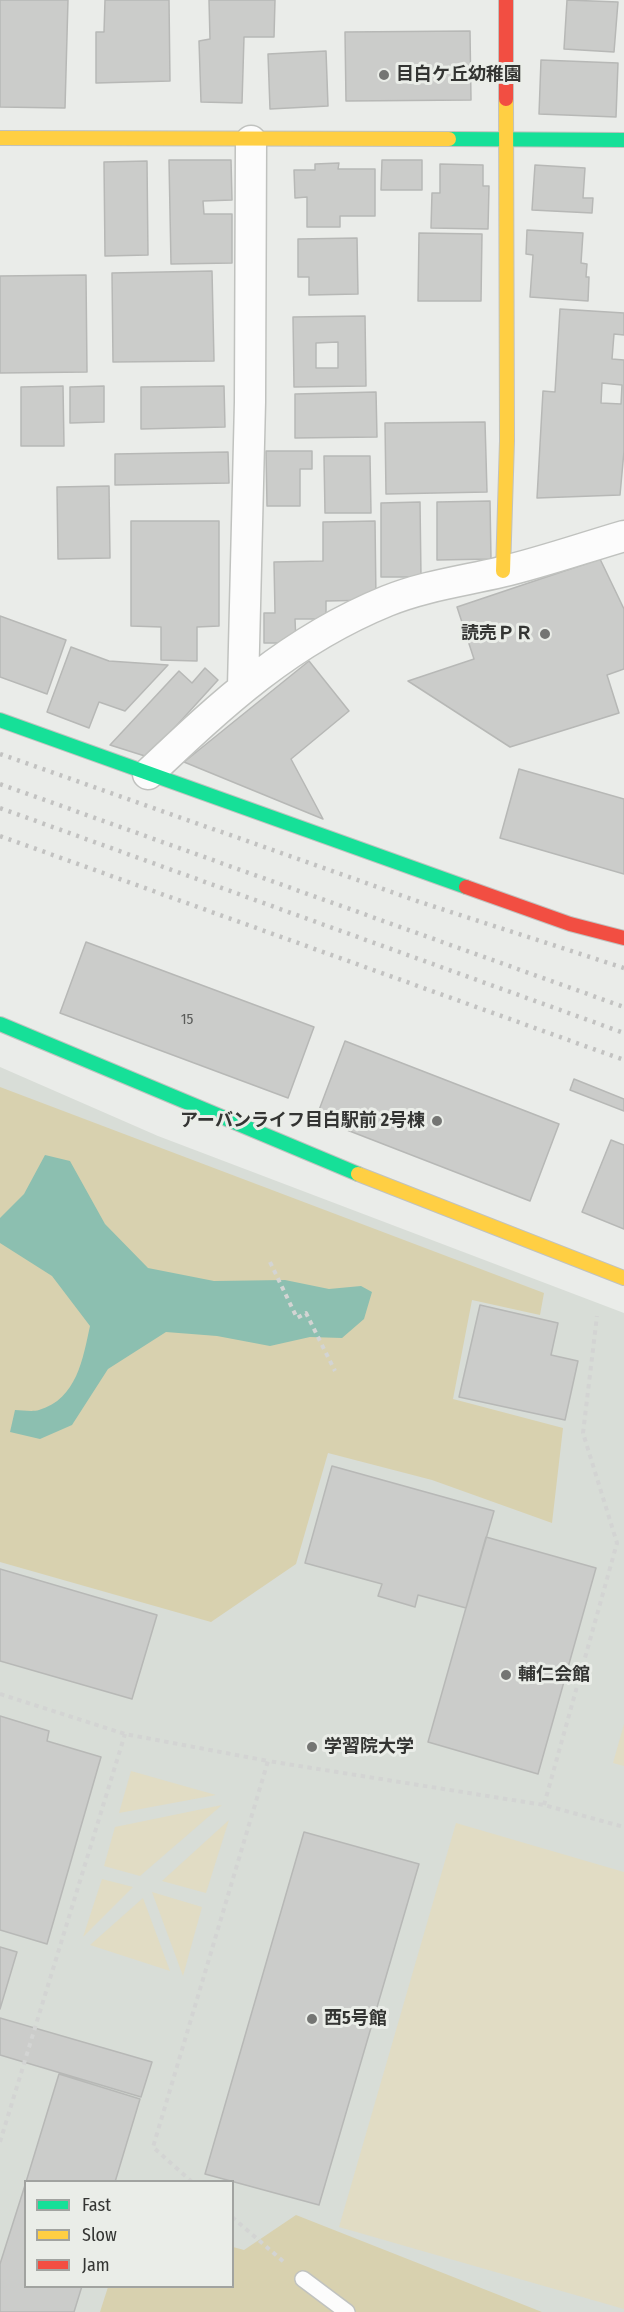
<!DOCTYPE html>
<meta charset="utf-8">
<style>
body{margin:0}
#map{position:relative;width:624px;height:2312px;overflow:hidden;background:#eaece9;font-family:"Fira Sans Condensed",sans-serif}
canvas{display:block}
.legend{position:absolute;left:24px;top:2180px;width:210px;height:108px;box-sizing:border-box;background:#eaede8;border:2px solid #a1a3a0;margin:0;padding:8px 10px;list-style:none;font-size:18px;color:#343533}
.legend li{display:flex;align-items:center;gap:12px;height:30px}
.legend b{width:30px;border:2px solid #a1a3a0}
</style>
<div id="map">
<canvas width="624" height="2312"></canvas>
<ul class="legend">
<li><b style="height:8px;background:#16e098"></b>Fast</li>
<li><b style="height:8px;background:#ffcf43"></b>Slow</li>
<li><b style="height:8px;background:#f24e42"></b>Jam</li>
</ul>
</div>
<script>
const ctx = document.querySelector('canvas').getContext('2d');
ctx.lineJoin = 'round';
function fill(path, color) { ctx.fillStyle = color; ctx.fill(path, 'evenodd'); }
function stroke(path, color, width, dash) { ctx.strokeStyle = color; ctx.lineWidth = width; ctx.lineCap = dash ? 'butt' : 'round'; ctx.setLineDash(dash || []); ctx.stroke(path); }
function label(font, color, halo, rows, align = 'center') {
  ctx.font = font + ' "Fira Sans Condensed","Noto Sans JP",sans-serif'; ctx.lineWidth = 6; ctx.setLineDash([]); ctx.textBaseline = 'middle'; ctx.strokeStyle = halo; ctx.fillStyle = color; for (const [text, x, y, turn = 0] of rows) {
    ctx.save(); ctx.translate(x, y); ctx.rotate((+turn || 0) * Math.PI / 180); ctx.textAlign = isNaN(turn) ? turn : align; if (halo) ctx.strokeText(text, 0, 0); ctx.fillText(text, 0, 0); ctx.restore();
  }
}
fill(new Path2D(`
 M 0,1067 L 158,1136 L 624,1313 L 624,2312 L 0,2312 ZM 26,2182 L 232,2182 L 232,2286 L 26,2286 Z`), '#d8ddd7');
fill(new Path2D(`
 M 624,1724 L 624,1766 L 613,1763 Z
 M 131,1771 L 216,1795 L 119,1813 Z
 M 222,1805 L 140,1876 L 104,1866 L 115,1827 Z
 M 229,1820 L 206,1893 L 162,1881 Z
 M 456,1823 L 624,1872 L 624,2309 L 339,2227 Z
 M 102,1879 L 133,1887 L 83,1937 Z
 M 152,1892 L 202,1907 L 183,1976 Z
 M 143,1898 L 170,1971 L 90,1945 Z`), '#e1dcc4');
fill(new Path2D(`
 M 0,1087 L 544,1293 L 540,1315 L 472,1300 L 453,1399 L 563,1428 L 552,1523 L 432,1480 L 328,1453 L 296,1564 L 211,1622 L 0,1562 Z
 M 296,2215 L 542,2312 L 100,2312 L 108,2287 L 232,2286 L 233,2247 L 244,2250 Z`), '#d8d1af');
fill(new Path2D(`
 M 45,1155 L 70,1161 L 105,1224 L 148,1268 L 214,1281 L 285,1280 L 329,1289 L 361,1286 L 372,1292 L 364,1319 L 342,1338 L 310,1337 L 270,1346 L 217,1336 L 166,1332 L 108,1369 L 72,1425 L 40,1439 L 10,1432 L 15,1410 C 22,1410 32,1412 39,1410 C 77,1399 83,1358 90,1326 L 52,1276 L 0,1243 L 0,1218 L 24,1194 Z`), '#8cbfb0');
const building = new Path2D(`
 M 0,0 L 68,0 L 65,108 L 0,107 Z
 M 105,0 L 169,0 L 170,81 L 96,83 L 96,32 L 104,32 Z
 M 209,0 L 275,0 L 274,37 L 244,37 L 242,103 L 201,102 L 199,41 L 210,39 Z
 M 567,0 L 618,2 L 614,52 L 564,49 Z
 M 470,31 L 471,100 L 346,101 L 345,32 Z
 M 326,51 L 328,106 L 270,109 L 268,54 Z
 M 541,60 L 618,63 L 616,117 L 539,114 Z
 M 169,160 L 231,160 L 232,200 L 203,201 L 204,214 L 232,214 L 232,263 L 171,264 Z
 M 382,160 L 422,160 L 422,190 L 381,190 Z
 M 147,161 L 148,255 L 105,256 L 104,162 Z
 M 339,163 L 338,169 L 375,169 L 375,216 L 340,216 L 340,227 L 307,227 L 307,197 L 295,198 L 294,170 L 315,170 L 315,164 Z
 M 440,164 L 483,165 L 483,186 L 489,186 L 488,229 L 431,228 L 432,193 L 440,193 Z
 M 535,165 L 585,168 L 583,198 L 593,198 L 592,213 L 532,210 Z
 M 527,230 L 583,233 L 581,263 L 587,264 L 586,277 L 589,277 L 588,301 L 530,297 L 533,255 L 526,254 Z
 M 419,233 L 482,234 L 481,301 L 418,301 Z
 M 357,238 L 358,294 L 309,295 L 309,277 L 298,277 L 298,239 Z
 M 212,271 L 214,361 L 113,362 L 112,273 Z
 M 86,275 L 87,372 L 0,373 L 0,276 Z
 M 560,309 L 624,313 L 624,335 L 614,334 L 612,359 L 624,360 L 624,451 L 620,495 L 537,498 L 543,391 L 555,392 ZM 602,383 L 622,385 L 621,404 L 601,403 Z
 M 365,316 L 366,386 L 294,387 L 293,317 ZM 338,342 L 338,368 L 316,368 L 316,343 Z
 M 63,386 L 64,446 L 21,446 L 21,387 Z
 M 104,386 L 104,422 L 70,423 L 70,387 Z
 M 224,386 L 225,427 L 141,429 L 141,387 Z
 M 376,392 L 377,437 L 295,438 L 295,394 Z
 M 485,422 L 487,492 L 386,494 L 385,423 Z
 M 266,451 L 312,451 L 312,469 L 300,469 L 300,506 L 267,506 Z
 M 228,452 L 229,483 L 115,485 L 115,454 Z
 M 324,456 L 370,456 L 371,513 L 325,513 Z
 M 109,486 L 110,558 L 58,559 L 57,487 Z
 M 490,501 L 491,559 L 437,560 L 437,502 Z
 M 420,502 L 421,577 L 381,577 L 381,503 Z
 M 131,521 L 219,521 L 219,626 L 197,627 L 197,661 L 161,660 L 161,627 L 131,626 Z
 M 375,521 L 376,600 L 326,601 L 326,619 L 295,619 L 296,643 L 264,643 L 264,613 L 275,613 L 274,562 L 323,561 L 323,522 Z
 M 600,559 L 624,609 L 624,669 L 607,675 L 619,713 L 510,747 L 408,681 L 474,659 L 457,607 Z
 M 0,616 L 66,640 L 47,694 L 0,677 Z
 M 71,647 L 109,661 L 168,665 L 125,711 L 99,702 L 89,728 L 47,712 Z
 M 309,661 L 349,711 L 291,759 L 323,819 L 184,762 Z
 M 205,668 L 218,680 L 148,757 L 110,745 L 179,671 L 192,683 Z
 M 519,769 L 624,799 L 624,874 L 500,838 Z
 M 86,942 L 314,1027 L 288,1098 L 60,1013 Z
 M 345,1041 L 559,1124 L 530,1201 L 316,1118 Z
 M 574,1079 L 624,1099 L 624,1111 L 570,1090 Z
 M 611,1140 L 624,1145 L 624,1229 L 582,1212 Z
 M 480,1305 L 558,1323 L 551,1355 L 578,1361 L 565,1420 L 459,1397 Z
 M 332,1466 L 494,1511 L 466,1608 L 418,1595 L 415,1607 L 378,1596 L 382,1584 L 305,1563 Z
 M 486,1537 L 596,1568 L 538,1774 L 428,1742 Z
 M 0,1569 L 157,1615 L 132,1699 L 0,1661 Z
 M 0,1716 L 49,1731 L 47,1741 L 101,1757 L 47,1944 L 0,1930 Z
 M 304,1832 L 419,1864 L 319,2205 L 205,2174 Z
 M 0,1947 L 17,1952 L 0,2009 Z
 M 0,2018 L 152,2062 L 141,2097 L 0,2055 Z
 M 59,2074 L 140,2099 L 115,2182 L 26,2182 Z
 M 26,2182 L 26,2286 L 82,2286 L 74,2312 L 0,2312 L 0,2264 Z`);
fill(building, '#cbccca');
stroke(building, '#b7b8b6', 1.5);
const lane = new Path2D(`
 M 303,2279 L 347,2312`);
const street = new Path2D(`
 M 243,687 L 250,402 L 251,141
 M 148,774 C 223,703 289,641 387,601 C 424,586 463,581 501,572 C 543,562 583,548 624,536`);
const fast = new Path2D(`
 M 449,139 L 624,140
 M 0,720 L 466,887
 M 0,1024 L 358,1174`);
const slow = new Path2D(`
 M 0,138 L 449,139
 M 503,571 L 507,441 L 506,99
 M 358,1174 L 624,1278`);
const jam = new Path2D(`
 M 506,0 L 506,99
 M 466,887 L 570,924 L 624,938`);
stroke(lane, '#c0c2bf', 18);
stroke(street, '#c0c2bf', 33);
stroke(fast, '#c0c2bf', 16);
stroke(slow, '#c0c2bf', 16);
stroke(jam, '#c0c2bf', 16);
stroke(new Path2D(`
 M 270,1262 L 297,1318 L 306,1313 L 335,1371
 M 0,1694 L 125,1734 L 268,1761
 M 544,1805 L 617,1543 L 583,1433 L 597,1316
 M 0,2142 L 125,1734
 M 192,2182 L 153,2147 L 268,1761 L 544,1805 L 624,1827
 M 232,2217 L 284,2262`), '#d3d4d3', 4, [4.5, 4.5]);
stroke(lane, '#fcfcfc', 15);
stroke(street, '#fcfcfc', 30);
stroke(fast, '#16e098', 14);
stroke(slow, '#ffcf43', 14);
stroke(jam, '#f24e42', 14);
stroke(new Path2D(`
 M 0,754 L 423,903 L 624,968
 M 0,784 L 624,1007
 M 0,808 L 624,1033
 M 0,836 L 624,1060`), '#c2c2c1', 4.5, [3, 6]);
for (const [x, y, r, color] of [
 [384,75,6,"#747573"],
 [545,634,6,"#747573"],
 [437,1121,6,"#747573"],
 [506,1675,6,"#747573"],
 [312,1747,6,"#747573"],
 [312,2019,6,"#747573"]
]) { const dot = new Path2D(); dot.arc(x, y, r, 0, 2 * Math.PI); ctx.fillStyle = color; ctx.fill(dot); stroke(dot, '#eaede8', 2); }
label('15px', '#5a5b59', null, [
 ["15",187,1020]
]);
label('bold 18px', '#343533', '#eaede8', [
 ["目白ケ丘幼稚園",396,75],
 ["読売ＰＲ",533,634,"right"],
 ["アーバンライフ目白駅前 2号棟",425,1121,"right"],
 ["輔仁会館",518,1675],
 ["学習院大学",324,1747],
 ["西5号館",324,2019]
], 'left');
</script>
